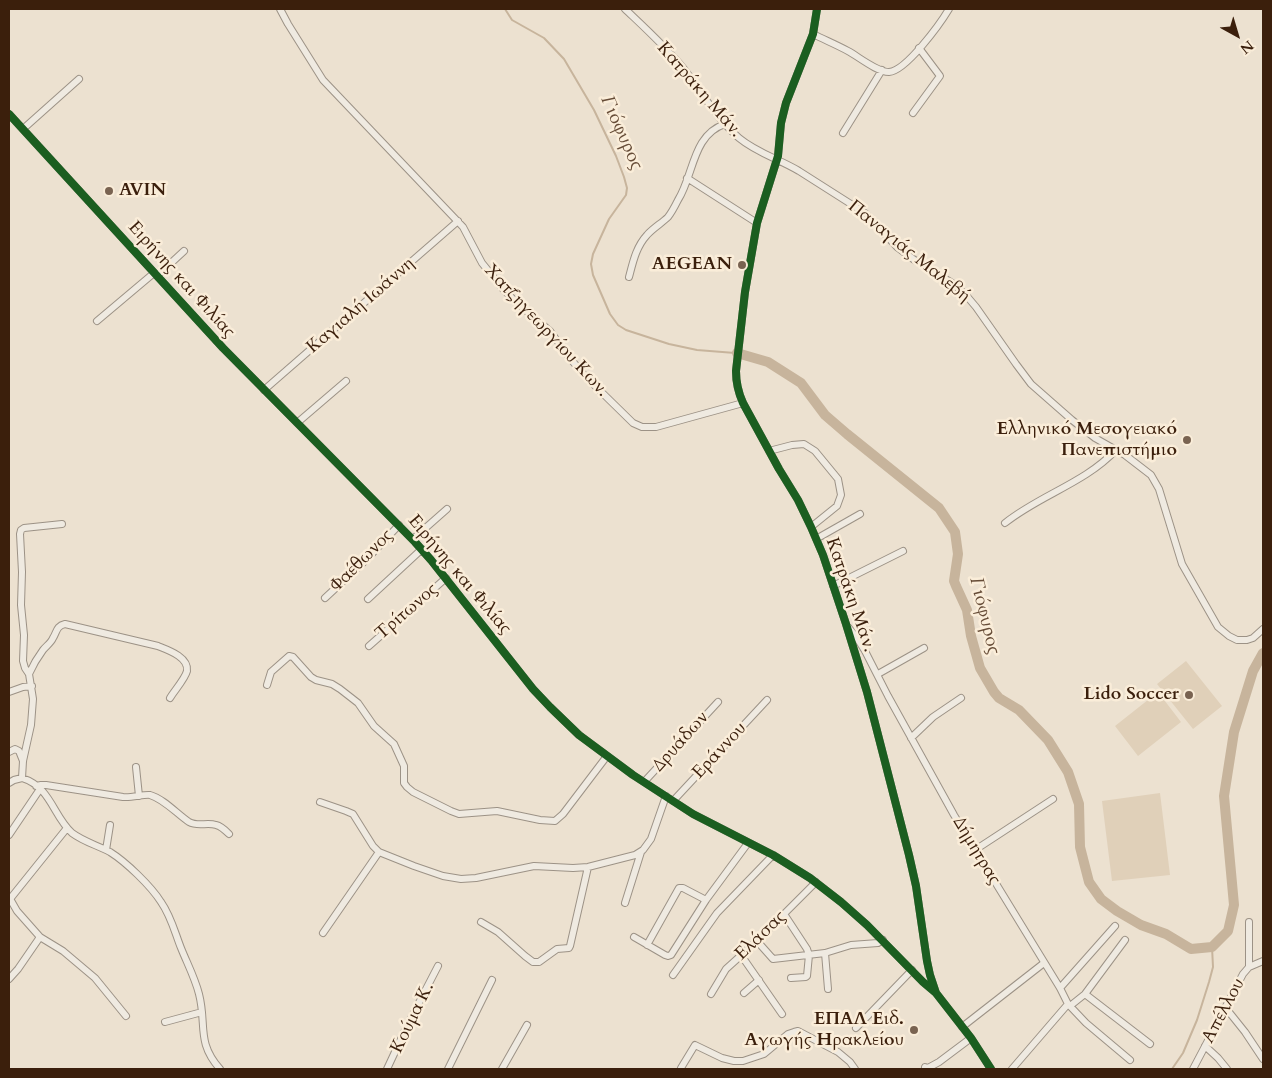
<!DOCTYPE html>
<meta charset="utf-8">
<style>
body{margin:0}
#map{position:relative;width:1272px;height:1078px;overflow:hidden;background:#ece1d0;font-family:Cardo,serif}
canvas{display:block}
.frame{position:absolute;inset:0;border:10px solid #3b1f0c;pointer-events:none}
.north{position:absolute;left:1212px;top:10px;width:50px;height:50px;-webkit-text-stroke:4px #faedd9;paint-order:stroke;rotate:141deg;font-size:14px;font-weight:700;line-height:20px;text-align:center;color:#3b1f0c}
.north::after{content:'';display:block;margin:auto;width:18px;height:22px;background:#3b1f0c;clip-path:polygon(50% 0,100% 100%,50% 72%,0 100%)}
</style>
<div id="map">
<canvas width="1272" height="1078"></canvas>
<div class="frame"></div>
<div class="north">N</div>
</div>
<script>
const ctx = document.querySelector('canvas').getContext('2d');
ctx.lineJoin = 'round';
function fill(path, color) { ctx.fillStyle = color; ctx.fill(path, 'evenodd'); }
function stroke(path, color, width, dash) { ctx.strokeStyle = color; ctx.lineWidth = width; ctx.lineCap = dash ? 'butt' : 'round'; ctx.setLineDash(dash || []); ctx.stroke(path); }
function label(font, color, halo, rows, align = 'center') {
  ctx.font = font + ' Cardo,serif'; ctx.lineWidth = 5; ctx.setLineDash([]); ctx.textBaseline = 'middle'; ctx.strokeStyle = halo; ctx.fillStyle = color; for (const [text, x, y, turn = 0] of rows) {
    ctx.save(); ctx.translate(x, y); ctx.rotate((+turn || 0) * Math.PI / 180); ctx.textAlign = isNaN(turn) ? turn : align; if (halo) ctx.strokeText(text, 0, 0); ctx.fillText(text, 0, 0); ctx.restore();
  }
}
fill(new Path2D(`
 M 1186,661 L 1222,706 L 1193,729 L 1157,684 Z
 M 1158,692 L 1181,722 L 1138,756 L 1115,726 Z
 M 1160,793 L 1170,875 L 1112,881 L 1102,801 Z`), '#e0d0b9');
stroke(new Path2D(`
 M 505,9 L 512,20 L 544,38 L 564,59 L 594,110 L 616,156 L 624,177 L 627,188 L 626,195 L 609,219 L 593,254 L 591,264 L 593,275 L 610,314 L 618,325 L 626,330 L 669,344 L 697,350 L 735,353
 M 1172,1069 L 1183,1053 L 1197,1020 L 1209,982 L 1213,967 L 1212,947`), '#c7b49c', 2);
stroke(new Path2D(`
 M 737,353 L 768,362 L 801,383 L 825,415 L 847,434 L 939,508 L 955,532 L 958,554 L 954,581 L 956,586 L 967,610 L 971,636 L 980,668 L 994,692 L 999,698 L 1019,710 L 1048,740 L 1068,772 L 1079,804 L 1080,847 L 1089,882 L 1101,899 L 1117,911 L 1141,925 L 1166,934 L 1191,949 L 1212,947 L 1228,931 L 1234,905 L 1224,796 L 1234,732 L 1253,671 L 1263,653`), '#c7b49c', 10);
const minor = new Path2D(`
 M 280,9 L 288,24 L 323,80 L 463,227 L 482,263 L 503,289 L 516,302 L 550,331 L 569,357 L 584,375 L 633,423 L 642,427 L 656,427 L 743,403
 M 625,9 C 645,28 666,47 684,69 C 702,92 716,118 739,138 C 757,153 779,159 799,171 L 865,213 L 897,247 L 913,259 L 952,283 L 965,294 L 976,307 L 1016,364 L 1031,384 L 1072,420 L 1095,438 L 1125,455 L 1151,475 L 1159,489 L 1182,564 L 1218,627 L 1229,636 L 1237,640 L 1247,640 L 1253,638 L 1263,629
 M 817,9 L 813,34 L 786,103 L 781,123 L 778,156 L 757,223 L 745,292 L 736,371 C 736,383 738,392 743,403 L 779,469 L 798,500 L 811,527 L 823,555 L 846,624 L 867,692 L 909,855 L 916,886 L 927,961 L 930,975 L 936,993 L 971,1038 L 991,1069
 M 813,34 C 825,40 837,45 848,51 C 859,57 877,72 889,72 C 906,71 940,24 949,9
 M 913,113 L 940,76 L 919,48
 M 9,114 L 223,348 L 415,542 L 431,560 L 533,689 L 550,707 L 579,735 L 633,775 L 693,814 L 773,855 L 810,878 L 841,902 L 867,925 L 923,982 L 936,993
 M 23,129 L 79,79
 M 843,133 L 882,70
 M 687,178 L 757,223
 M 157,276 L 184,251
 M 629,277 C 633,262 636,247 647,235 C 653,228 662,223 668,217 C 672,212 675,206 678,200 C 694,175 692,135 725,124
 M 97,321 L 154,273
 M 264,390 L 458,221
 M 297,423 L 346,381
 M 769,451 L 792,445 L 804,444 L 815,451 L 838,479 L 841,495 L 837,506 L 811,527
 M 1005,523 C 1040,495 1085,483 1116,450
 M 413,539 L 447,509
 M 816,539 L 860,514
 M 833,586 L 903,551
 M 325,598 L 367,559 L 399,525
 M 368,599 L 422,549
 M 848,627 L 857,638 L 865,651 L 888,696 L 954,815 L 1060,988 L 1068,1004 L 1086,1023 L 1130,1060
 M 369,646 L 446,578
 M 29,674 C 33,665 37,658 43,650 C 46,646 51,643 53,638 C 57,632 56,626 65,624 L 158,646 C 168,650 189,657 187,671 C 185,679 174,691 170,698
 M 878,674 L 924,648
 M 267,685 L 271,672 L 288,657 L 289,656 L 293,657 L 311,677 L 316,680 L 332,684 L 340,689 L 358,703 L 374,726 L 394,744 L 404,766 L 404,783 L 407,787 L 413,792 L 451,811 L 459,814 L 497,811 L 540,820 L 555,821 L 563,814 L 607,756
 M 9,692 L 23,687 L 32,686
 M 911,738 L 933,717 L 961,698
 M 9,752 L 15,749 L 19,751 L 23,761
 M 136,767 L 139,796
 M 22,778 C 51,787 53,816 72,833 C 84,842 97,845 110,852 C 126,862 151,886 161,902 C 171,916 175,933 181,948 C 187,963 195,978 199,994 C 207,1025 196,1042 220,1069
 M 22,778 L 23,761 L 31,725 L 33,699 L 29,674 L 25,668 L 23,661 L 24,635 L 21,605 L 22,572 L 20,534 L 21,530 L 24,528 L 62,524
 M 644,782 L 718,702
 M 9,783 L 14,780 L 22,778
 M 36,786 L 41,785 L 46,785 L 123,797 C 131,798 145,794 150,795 C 164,799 177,814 189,822 C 198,827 207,822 216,825 C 221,826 225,830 229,834
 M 673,801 L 767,700
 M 320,802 L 346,811 L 353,814 L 373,846 L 379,852 L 414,866 L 443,876 L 461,879 L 476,878 L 534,866 L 573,868 L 588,867 L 635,855 L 643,850 L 651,839 L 666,796
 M 9,835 L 40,789
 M 106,850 L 110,825
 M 975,850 L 1053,799
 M 9,897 L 17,911 L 40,937 L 63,951 L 95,978 L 126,1016
 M 10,899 L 67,828
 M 625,903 L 641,852
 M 784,914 L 807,949 L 809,955 L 807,976 L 806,977 L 791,978
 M 481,922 L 498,932 L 525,956 L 533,962 L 539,962 L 557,949 L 569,948 L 570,946 L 588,867
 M 323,933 L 379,852
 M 634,937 L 665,955 L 668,956 L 671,955 L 706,900 L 748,843
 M 757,941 L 773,959 L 825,953 L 851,945 L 878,943 L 883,940
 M 647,945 L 679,888 L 683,888 L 706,900
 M 825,953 L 828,989
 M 741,955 L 782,1014
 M 1249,967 L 1249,922
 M 673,975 L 717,913 L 773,855
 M 9,979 L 18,969 L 40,937
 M 1060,988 L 1115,926
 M 744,993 L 759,980
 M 711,994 L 726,969 L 757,941 L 816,882
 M 1085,994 L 1150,1044
 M 1070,1006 L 1085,994 L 1125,940
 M 1225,1007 L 1245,1032 L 1263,1059
 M 165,1022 L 202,1012
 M 962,1027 L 1044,963
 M 856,1028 L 912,970
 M 1205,1046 L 1218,1058 L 1227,1069
 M 925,1067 L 928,1068 L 939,1062 L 971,1038
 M 681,1068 L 695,1045 L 722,1058 L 734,1061 L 743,1061 L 764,1054 L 788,1034 L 794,1032 L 798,1031 L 838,1052 L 850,1062 L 855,1069
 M 387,1069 L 408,1024 L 438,966
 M 448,1069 L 492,980
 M 502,1069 L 527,1025
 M 1012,1069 L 1068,1004
 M 1193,1069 L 1243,974 L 1249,967 L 1263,961`);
stroke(minor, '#9c9286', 8);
stroke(minor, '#efeae1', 6);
stroke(new Path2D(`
 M 817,9 L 813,34 L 786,103 L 781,123 L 778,156 L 757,223 L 745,292 L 736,371 C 736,383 738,392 743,403 L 779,469 L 798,500 L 811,527 L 823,555 L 846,624 L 867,692 L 909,855 L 916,886 L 927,961 L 930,975 L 936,993 L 971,1038 L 991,1069
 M 9,114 L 223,348 L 415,542 L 431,560 L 533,689 L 550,707 L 579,735 L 633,775 L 693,814 L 773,855 L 810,878 L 841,902 L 867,925 L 923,982 L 936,993`), '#1b5e20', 8);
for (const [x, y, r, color] of [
 [109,191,5,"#796351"],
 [742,265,5,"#796351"],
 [1187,440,5,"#796351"],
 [1189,695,5,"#796351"],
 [914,1030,5,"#796351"]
]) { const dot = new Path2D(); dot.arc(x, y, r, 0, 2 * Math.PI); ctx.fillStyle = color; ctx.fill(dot); stroke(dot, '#faedd9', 2); }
label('18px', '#3b1f0c', '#faedd9', [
 ["Κατράκη Μάν.",699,90,49],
 ["Παναγιάς Μαλεβή",909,252,39],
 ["Ειρήνης και Φιλίας",181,280,48],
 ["Καγιαλή Ιωάννη",361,306,-41],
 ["Χατζηγεωργίου Κων.",546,331,47],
 ["Φαέθωνος",362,561,-45],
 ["Ειρήνης και Φιλίας",459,575,50],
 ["Κατράκη Μάν.",850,595,71],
 ["Τρίτωνος",407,612,-41],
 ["Δρυάδων",681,742,-48],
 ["Εράννου",720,751,-47],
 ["Δήμητρας",976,851,59],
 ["Ελάσας",761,936,-44],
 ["Απέλλου",1224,1011,-62],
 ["Κούμα Κ.",413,1018,-64]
]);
label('bold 18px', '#3b1f0c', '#faedd9', [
 ["AVIN",119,191,"left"],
 ["AEGEAN",732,265],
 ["Ελληνικό Μεσογειακό",1177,430],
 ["Πανεπιστήμιο",1177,451],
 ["Lido Soccer",1179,695],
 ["ΕΠΑΛ Ειδ.",904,1020],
 ["Αγωγής Ηρακλείου",904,1041]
], 'right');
label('italic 19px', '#664c37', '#faedd9', [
 ["Γιόφυρος",621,133,66],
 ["Γιόφυρος",984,616,76]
]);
</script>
